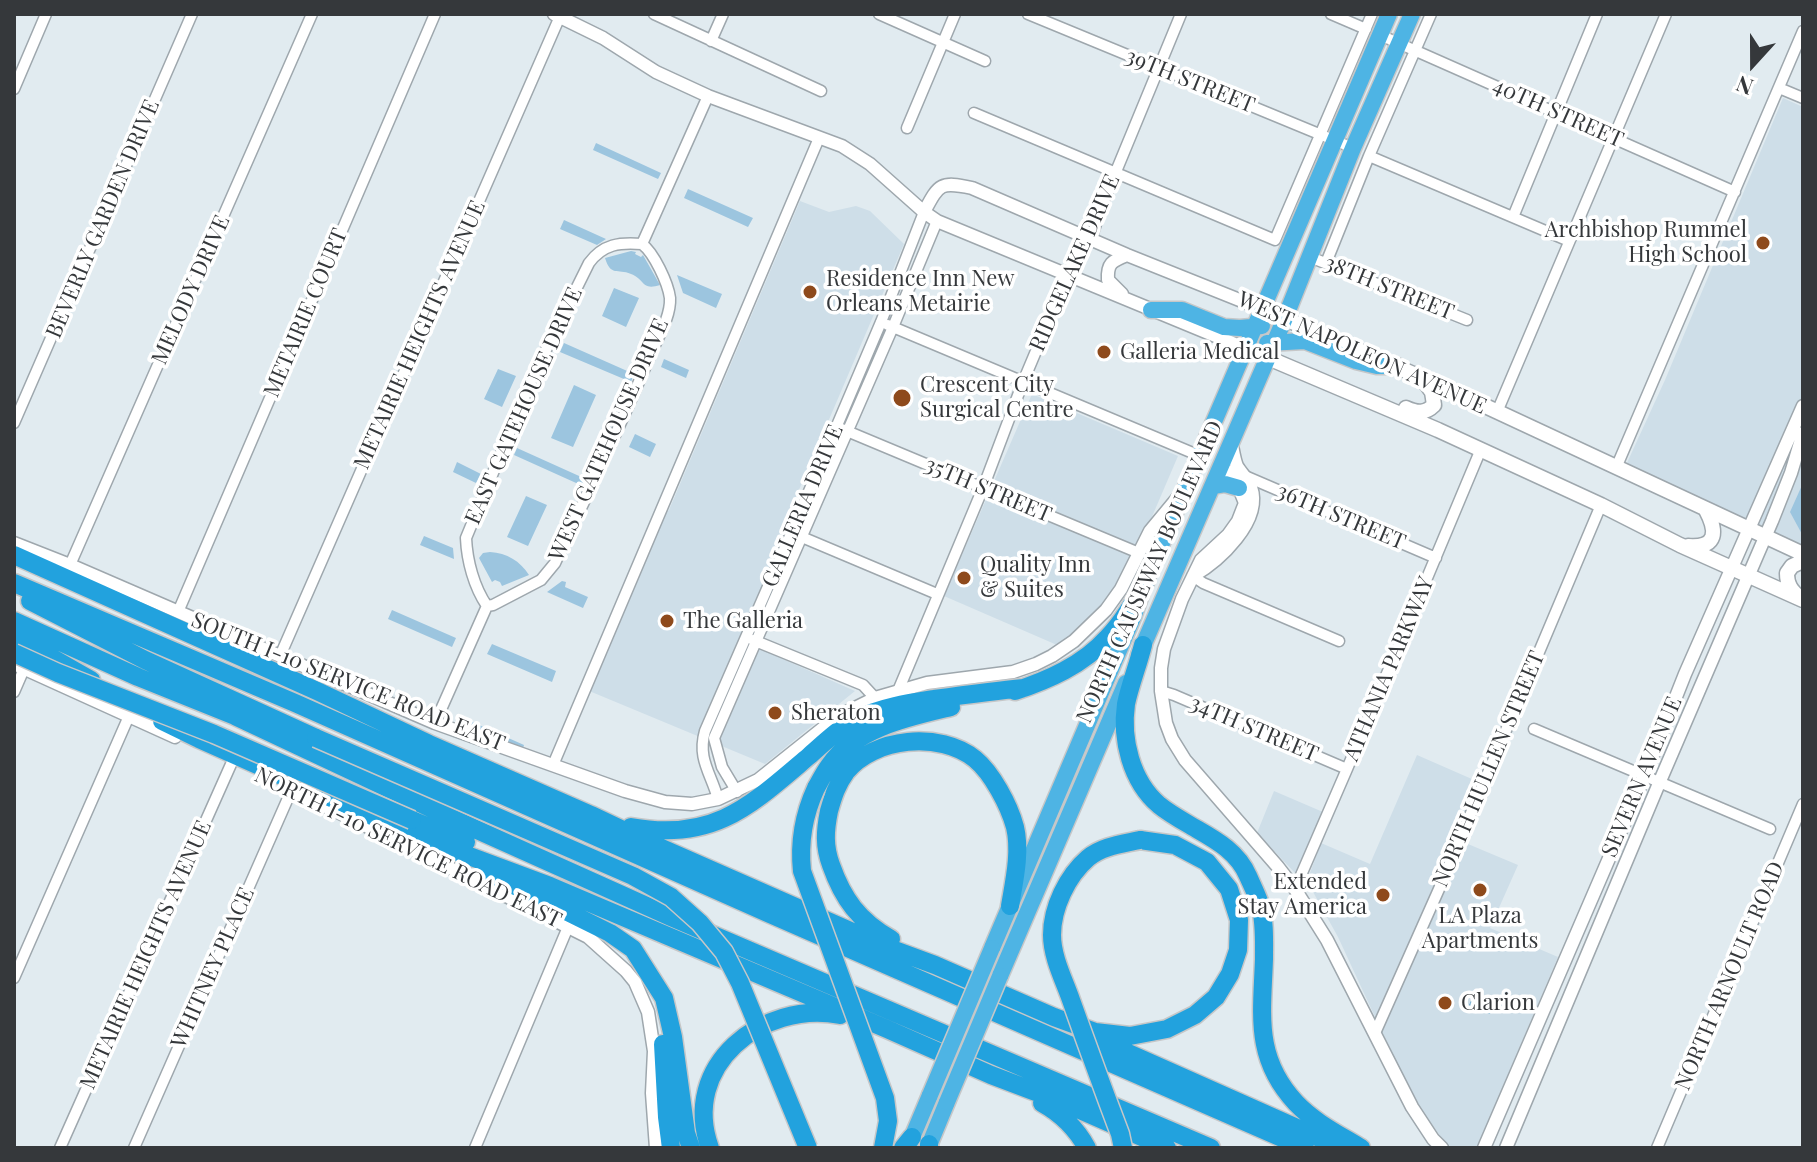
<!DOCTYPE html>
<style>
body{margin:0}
#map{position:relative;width:1817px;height:1162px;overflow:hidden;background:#e1ebf0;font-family:"Playfair Display",serif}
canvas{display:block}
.frame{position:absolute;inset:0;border:16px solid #35383b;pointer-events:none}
.north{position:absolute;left:1713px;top:24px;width:80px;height:80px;-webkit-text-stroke:6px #fff;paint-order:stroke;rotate:201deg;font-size:22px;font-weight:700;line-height:32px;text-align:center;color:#35383b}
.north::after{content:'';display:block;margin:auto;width:28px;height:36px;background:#35383b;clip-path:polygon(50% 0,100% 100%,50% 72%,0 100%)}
</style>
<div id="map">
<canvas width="1817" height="1162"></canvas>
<div class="frame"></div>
<div class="north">N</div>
</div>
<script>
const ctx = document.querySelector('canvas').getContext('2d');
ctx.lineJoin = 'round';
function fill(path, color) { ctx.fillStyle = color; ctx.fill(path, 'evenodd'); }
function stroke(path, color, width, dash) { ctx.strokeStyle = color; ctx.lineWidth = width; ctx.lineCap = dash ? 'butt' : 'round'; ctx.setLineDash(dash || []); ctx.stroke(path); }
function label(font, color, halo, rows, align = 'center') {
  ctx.font = font + ' "Playfair Display",serif'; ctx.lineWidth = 7; ctx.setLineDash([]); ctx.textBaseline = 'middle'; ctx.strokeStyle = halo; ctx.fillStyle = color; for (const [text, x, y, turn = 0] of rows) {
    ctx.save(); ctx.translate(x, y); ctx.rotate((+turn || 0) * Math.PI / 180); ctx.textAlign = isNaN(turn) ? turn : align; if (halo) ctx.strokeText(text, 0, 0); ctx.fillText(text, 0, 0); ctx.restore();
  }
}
fill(new Path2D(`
 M 1783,98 L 1803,107 L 1803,546 L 1626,465 L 1665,380 Z
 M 800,201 L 829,212 L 856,206 L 870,211 L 904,244 L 772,553 L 772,572 L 742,641 L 855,691 L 765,764 L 582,688 L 652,522 L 669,510 Z
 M 1032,394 L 1178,456 L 1139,547 L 1118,587 L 1087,625 L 1057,645 L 944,596 Z
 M 1417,755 L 1481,783 L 1456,839 L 1518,865 L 1490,928 L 1558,957 L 1477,1148 L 1449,1148 L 1425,1115 L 1406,1084 L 1338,937 L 1307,881 L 1321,843 L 1370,864 Z
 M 1274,791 L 1323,812 L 1296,874 L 1257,833 Z`), '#cedee8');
fill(new Path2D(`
 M 596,143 L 661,173 L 658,179 L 593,150 Z
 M 688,189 L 753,218 L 748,227 L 684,198 Z
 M 564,220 L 606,239 L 597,245 L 560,229 Z
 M 631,251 L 636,252 L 635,254 L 641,257 L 643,255 L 660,285 C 641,291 645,279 631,274 C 617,268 611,277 605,258 Z
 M 677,275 L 722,294 L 716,308 L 683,293 Z
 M 614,288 L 639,298 L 626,327 L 602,316 Z
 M 564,343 L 634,374 L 631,382 L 560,352 Z
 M 664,359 L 689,370 L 686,378 L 661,367 Z
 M 498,369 L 516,376 L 502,407 L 484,399 Z
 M 574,385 L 596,395 L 573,447 L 551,438 Z
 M 635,434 L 656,444 L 650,457 L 629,447 Z
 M 517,448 L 588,480 L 585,487 L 514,455 Z
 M 457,462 L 481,474 L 476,483 L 453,472 Z
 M 1803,483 L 1803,536 L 1790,512 Z
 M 526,496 L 547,505 L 528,546 L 507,537 Z
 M 424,536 L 453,548 L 454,559 L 420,545 Z
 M 490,552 C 507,553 520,561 529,575 L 502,586 L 500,582 L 495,580 L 492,582 L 479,558 L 483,553 Z
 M 562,581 L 566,582 L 565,587 L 588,597 L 583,608 L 547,592 Z
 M 392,610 L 456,638 L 452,647 L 388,619 Z
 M 492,644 L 556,671 L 552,682 L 487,654 Z
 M 459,716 L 524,745 L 522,751 L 469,729 L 457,722 Z`), '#9cc5df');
fill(new Path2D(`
 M 1474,995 L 1495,1004 L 1490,1014 L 1469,1005 Z`), '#66a7cd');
const minor = new Path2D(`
 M 654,14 L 821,91
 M 879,14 L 985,61
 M 1028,14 L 1353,148
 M 1331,14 L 1366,29
 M 1380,35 L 1735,192
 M 711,41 L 723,14
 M 1779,88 L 1803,98
 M 14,89 L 46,14
 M 974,113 L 1275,240 L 1372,14
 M 907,128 L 955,14
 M 1369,156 L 1569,241
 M 1513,217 L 1597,14
 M 642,244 L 708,96
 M 1310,257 L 1467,320
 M 1326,263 L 1369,156 L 1431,14
 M 888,325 L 1200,456
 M 1497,412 L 1666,14
 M 14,423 L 192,14
 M 842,429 L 1139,553
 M 1616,468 L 1803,31
 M 1245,476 L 1436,558
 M 797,535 L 937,594
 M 70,565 L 312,14
 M 1193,576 L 1203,583 L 1339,641
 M 487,606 C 474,587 467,561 466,538 L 533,376 L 589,263 C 603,244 620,242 642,244
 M 487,606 L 493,605 L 541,580 L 555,563 C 587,495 621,426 650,356 C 657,339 671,317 670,298 C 668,283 654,253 642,244
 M 178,612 L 435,14
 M 753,640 L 863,685 L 875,698
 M 280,656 L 561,14
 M 898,691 L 983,488 L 1023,382 L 1076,256 L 1082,247 L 1091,239 L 1103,203 L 1181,14
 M 1161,691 L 1174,695 L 1347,769
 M 14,692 L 24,669
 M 435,723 L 487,606
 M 1534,729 L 1770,829
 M 553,765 L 819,138
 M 737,792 L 722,767 L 714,738 L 893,327 L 937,221
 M 718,799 C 711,773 697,759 705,731 L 787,543 L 881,322 L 924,212
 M 1295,889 L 1347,769 L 1481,449
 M 14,978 L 129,716
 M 1375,1033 L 1439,889 L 1601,505
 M 60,1148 L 232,762
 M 134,1148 L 292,789
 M 475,1148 L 568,927
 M 1657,1148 L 1803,804`);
const tertiary = new Path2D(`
 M 554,14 L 603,38 L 656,72 L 708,96 L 842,146 L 870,164 L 924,212 L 937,221 L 1247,349
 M 924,212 C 939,184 940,181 972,188 L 1127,255 L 1262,309
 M 1122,294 L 1108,280 C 1107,263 1112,261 1127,255
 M 1221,463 L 1239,488 L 1245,503 L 1238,521 L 1228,535 L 1201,560 L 1182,599 L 1164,649 L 1161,668 L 1161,691 L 1166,723 L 1172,739 L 1185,760 L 1278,867 L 1295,889 L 1327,940 L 1412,1107 L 1433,1139 L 1442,1148
 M 14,543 L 70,565 L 435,723 L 625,791 L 665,802 L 692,804 L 718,799 L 758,780 L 837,717 L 875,698 L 927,683 L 1013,672 L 1036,664 L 1052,656 L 1074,641 L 1106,610 L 1121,589 L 1150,531 L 1179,496
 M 1193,576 C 1219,561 1263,521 1251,487 C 1248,479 1241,473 1237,466 C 1234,459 1233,449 1231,441
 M 14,664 L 175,737
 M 287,787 L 313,802 L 336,811 L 588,937 L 626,971 L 635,982 L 648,1012 L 654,1051 L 652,1093 L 656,1148
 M 1484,1148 L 1645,775 L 1685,674 L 1803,406
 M 1506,1148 L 1660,781 L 1772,521 L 1791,473 L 1803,433`);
const secondary = new Path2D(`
 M 1262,309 L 1453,391 L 1803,554
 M 1247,349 L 1438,430 L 1601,505 L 1680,545 L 1803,600
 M 1406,408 C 1417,413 1425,414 1434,405 L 1432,392 L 1421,377
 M 1688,546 C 1718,548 1717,531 1706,510
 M 1800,598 C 1791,590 1787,585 1787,573 L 1792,566 L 1803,561`);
const trunk = new Path2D(`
 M 1151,310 L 1182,310 L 1224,327 L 1240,328 L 1262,326
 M 1267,343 L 1305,341 L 1356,361 L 1377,366 L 1397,366
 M 1213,486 L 1225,484 L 1239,488
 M 1139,655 L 1285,318 L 1353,148 L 1412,14
 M 992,948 L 1134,615 L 1146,580 L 1389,14
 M 1000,976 L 1126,683
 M 908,1147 L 930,1095
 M 928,1148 L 947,1102`);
const motorway = new Path2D(`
 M 14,555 L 317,691 L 429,744 L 591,815 L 650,843 L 889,948 L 935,965 L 1054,1017 L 1095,1032 L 1130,1036 L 1167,1029 L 1195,1015 L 1216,997 L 1230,974 L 1238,950 L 1239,920 L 1229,889 L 1207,862 L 1175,845 L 1140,840
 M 14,583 L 295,703 L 770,914 L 1305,1148
 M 30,601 L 145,660 L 316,738
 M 14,621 L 138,677 L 235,716 L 473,828 L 671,917 L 1211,1148
 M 14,636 L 91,680
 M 1143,645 C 1138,665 1130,685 1126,704 C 1121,739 1131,781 1159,805 C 1170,814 1183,821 1195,828 C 1216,840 1238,852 1248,876 C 1252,885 1257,895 1260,904 C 1265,922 1264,941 1264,959 C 1262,1015 1254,1058 1296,1103 C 1314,1122 1338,1134 1361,1148
 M 1015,691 C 1048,680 1083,665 1107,638 C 1123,622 1135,600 1146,580
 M 162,721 L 199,739 L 426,840 L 550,886 L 887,1029 L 991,1075 L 1057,1100 L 1167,1148
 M 816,788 C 820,781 824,773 829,766 C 855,728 909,717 951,707
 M 412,820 L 466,842
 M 631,827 C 714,842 750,806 809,756 C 824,743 839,728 857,719 C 881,707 908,703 934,699 C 964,695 994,691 1024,688
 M 489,873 L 610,933 L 633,949 L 664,998 L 673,1037 L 686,1133 L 691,1148
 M 891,939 C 859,921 843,899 831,865 C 824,846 825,831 829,811 C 833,797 837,784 846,772 C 874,737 940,731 975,759 C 992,773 1009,805 1015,827 C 1021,852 1014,882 1010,906
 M 1092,1037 L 1342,1148
 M 663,1044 L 667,1117 L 671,1148
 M 1042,1103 C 1062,1114 1076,1128 1087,1148
 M 710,1148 C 680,1066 762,1000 840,1015
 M 903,1148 L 912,1137
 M 929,1148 L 929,1144`);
stroke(minor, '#9ea7ad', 13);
stroke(tertiary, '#9ea7ad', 15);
stroke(secondary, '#9ea7ad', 17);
stroke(trunk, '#c6c7c8', 19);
stroke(motorway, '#c6c7c8', 21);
stroke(minor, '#fff', 10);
stroke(tertiary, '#fff', 12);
stroke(secondary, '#fff', 14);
stroke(trunk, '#4eb4e4', 16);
stroke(motorway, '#22a2de', 18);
const trunkBridge = new Path2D(`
 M 930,1095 L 992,948
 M 947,1102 L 1000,976`);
const motorwayBridge = new Path2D(`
 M 14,653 L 58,673 L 214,734 L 412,820
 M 316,738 L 633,876 L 671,897 L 700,923 L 724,952 L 740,983 L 808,1148
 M 816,788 C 804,814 799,843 802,871 L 885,1098 L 888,1121 L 883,1148
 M 1123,1148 L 1120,1134 C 1103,1089 1087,1045 1071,1000 C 1064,980 1052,957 1052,935 C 1052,908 1067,876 1088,858 C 1102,846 1122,844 1140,840`);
stroke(trunkBridge, '#c6c7c8', 19, []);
stroke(motorwayBridge, '#c6c7c8', 21, []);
stroke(trunkBridge, '#4eb4e4', 16);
stroke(motorwayBridge, '#22a2de', 18);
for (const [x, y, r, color] of [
 [1763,243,8,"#8e4a1c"],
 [810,292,8,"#8e4a1c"],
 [1104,352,8,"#8e4a1c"],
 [902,398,10,"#8e4a1c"],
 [964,578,8,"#8e4a1c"],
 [667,621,8,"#8e4a1c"],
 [775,713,8,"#8e4a1c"],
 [1480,890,8,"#8e4a1c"],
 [1383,895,8,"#8e4a1c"],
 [1445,1003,8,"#8e4a1c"]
]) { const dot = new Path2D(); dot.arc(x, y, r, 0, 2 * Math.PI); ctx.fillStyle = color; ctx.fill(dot); stroke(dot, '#fff', 3); }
label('22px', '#35383b', '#fff', [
 ["39TH STREET",1190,81,22],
 ["40TH STREET",1558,113,24],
 ["BEVERLY GARDEN DRIVE",103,219,-67],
 ["RIDGELAKE DRIVE",1075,263,-66],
 ["38TH STREET",1389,288,22],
 ["MELODY DRIVE",191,290,-66],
 ["METAIRIE COURT",306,313,-67],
 ["METAIRIE HEIGHTS AVENUE",420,335,-66],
 ["WEST NAPOLEON AVENUE",1362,353,24],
 ["EAST GATEHOUSE DRIVE",524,406,-66],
 ["WEST GATEHOUSE DRIVE",609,440,-66],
 ["35TH STREET",988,490,23],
 ["GALLERIA DRIVE",803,506,-67],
 ["36TH STREET",1341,517,23],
 ["NORTH CAUSEWAY BOULEVARD",1150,572,-66],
 ["ATHANIA PARKWAY",1389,669,-67],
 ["SOUTH I-10 SERVICE ROAD EAST",348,682,22],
 ["34TH STREET",1254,729,23],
 ["NORTH HULLEN STREET",1489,769,-67],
 ["SEVERN AVENUE",1642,777,-67],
 ["NORTH I-10 SERVICE ROAD EAST",408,848,26],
 ["METAIRIE HEIGHTS AVENUE",146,955,-66],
 ["WHITNEY PLACE",213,968,-66],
 ["NORTH ARNOULT ROAD",1730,976,-67]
]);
label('22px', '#35383b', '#fff', [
 ["Archbishop Rummel",1747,230,"right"],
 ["High School",1747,255,"right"],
 ["Residence Inn New",826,279],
 ["Orleans Metairie",826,304],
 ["Galleria Medical",1120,352],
 ["Crescent City",920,385],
 ["Surgical Centre",920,410],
 ["Quality Inn",980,565],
 ["& Suites",980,590],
 ["The Galleria",683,621],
 ["Sheraton",791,713],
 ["Extended",1367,882,"right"],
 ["Stay America",1367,907,"right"],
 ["LA Plaza",1480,916,"center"],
 ["Apartments",1480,941,"center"],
 ["Clarion",1461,1003]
], 'left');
</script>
